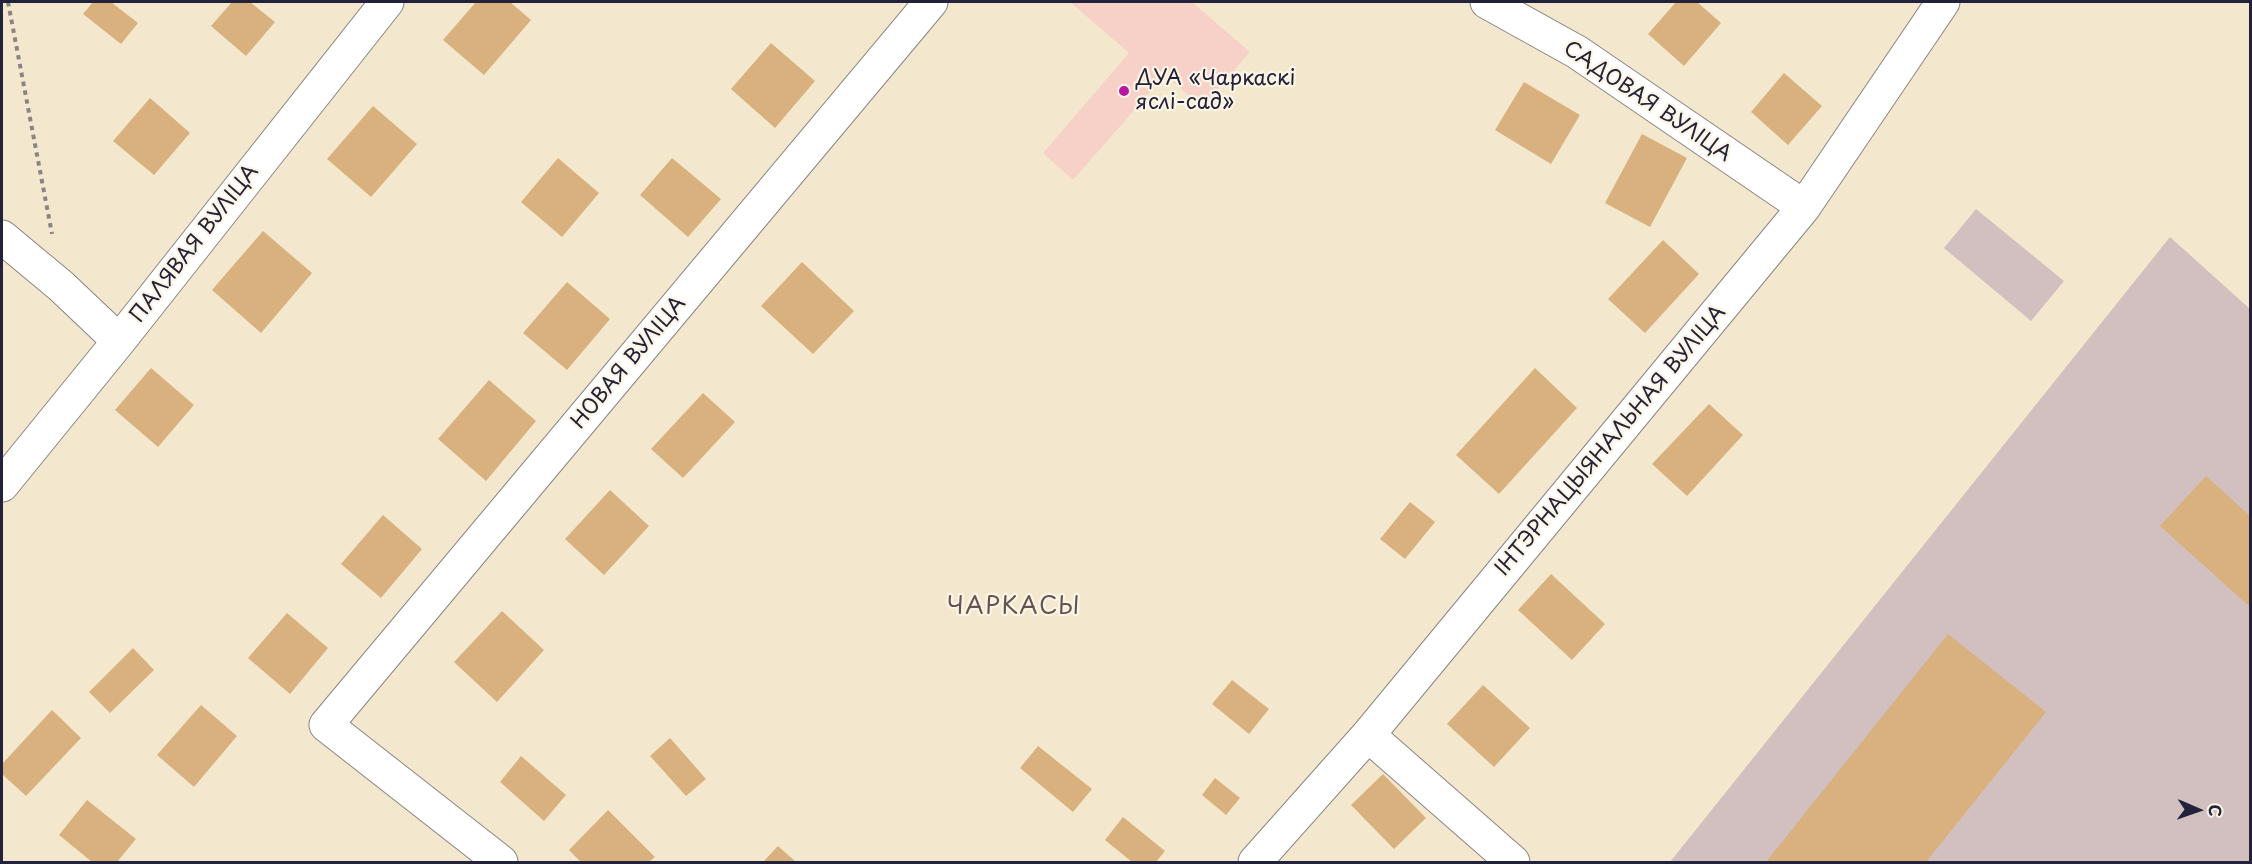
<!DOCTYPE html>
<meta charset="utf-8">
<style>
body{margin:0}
#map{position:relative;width:2252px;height:864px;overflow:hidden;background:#f3e8cd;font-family:"Playpen Sans",sans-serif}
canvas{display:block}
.frame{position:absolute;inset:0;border:3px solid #22223b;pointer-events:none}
.north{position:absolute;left:2168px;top:780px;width:60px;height:60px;-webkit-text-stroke:4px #fcf5e5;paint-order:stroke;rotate:92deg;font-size:16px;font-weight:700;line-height:24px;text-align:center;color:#22223b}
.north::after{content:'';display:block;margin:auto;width:21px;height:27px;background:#22223b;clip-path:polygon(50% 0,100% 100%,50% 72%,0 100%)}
</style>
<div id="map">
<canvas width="2252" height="864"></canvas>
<div class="frame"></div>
<div class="north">С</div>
</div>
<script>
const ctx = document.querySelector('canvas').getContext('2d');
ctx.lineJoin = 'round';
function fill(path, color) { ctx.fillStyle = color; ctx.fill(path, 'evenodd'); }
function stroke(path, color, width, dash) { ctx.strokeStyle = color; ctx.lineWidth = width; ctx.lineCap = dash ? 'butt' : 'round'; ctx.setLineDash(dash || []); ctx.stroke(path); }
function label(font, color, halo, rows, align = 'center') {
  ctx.font = font + ' "Playpen Sans",sans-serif'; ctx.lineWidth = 4.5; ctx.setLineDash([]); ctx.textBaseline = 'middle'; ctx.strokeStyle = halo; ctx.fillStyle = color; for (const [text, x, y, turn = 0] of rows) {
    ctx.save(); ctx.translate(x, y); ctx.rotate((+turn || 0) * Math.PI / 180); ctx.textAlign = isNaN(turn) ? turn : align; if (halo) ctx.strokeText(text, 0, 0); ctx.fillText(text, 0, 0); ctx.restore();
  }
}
fill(new Path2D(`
 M 1070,2 L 1192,2 L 1250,52 L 1202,107 L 1165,75 L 1073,180 L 1043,153 L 1129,53 Z`), '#f7d1c7');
fill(new Path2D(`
 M 1976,209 L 2064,281 L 2031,321 L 1944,248 Z
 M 2170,237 L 2250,309 L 2250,862 L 1670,862 Z`), '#d2bfc0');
fill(new Path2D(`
 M 93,2 L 111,2 L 138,23 L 121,44 L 83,14 Z
 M 232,2 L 250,2 L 275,22 L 246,56 L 211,26 Z
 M 476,2 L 510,2 L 531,20 L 484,75 L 443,40 Z
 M 1676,2 L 1697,2 L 1721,23 L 1684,66 L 1648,34 Z
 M 771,43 L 815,81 L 775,128 L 731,89 Z
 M 1784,73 L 1822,106 L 1788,145 L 1751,112 Z
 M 1524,82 L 1580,115 L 1551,164 L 1495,130 Z
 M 150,98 L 190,133 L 154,175 L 113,141 Z
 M 373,106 L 417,144 L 371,197 L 327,159 Z
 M 1642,134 L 1687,158 L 1650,227 L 1605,203 Z
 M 558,158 L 599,193 L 562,237 L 521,202 Z
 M 672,158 L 721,199 L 688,237 L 640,195 Z
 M 263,231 L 312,273 L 261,333 L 212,290 Z
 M 1663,240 L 1699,274 L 1645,333 L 1608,299 Z
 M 802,262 L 854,311 L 813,354 L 761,306 Z
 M 567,282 L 610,319 L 567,370 L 523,333 Z
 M 151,368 L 194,405 L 158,447 L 115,410 Z
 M 1535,368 L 1577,408 L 1499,494 L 1456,455 Z
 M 489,380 L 536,421 L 486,481 L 438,439 Z
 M 703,393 L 735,422 L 683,478 L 651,449 Z
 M 1709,404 L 1743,435 L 1687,496 L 1652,464 Z
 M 2206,476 L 2250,516 L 2250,607 L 2160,526 Z
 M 610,490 L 649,526 L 604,575 L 565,539 Z
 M 1410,502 L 1435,522 L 1405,559 L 1380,539 Z
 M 383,515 L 422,549 L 381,598 L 341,564 Z
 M 1551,574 L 1605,624 L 1572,660 L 1518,610 Z
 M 502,611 L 544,650 L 497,702 L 454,662 Z
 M 287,613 L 328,648 L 290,694 L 248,658 Z
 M 1948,634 L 2046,712 L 1926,862 L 1766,862 Z
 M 133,648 L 154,670 L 110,713 L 89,692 Z
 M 1232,680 L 1269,709 L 1249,734 L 1212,704 Z
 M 1483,685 L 1530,728 L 1494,767 L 1447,724 Z
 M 201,705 L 237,736 L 194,787 L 157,755 Z
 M 52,710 L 81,738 L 26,796 L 2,774 L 2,764 Z
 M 670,738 L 706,779 L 686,796 L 650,756 Z
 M 1038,746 L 1092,789 L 1073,812 L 1020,768 Z
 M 521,756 L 566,795 L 544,821 L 500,782 Z
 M 1383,774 L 1426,818 L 1394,849 L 1351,805 Z
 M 1215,778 L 1240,798 L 1226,815 L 1202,795 Z
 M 87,800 L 136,839 L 117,862 L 92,862 L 59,835 Z
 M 608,810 L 655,857 L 649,862 L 581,862 L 569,850 Z
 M 1123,817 L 1165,851 L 1156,862 L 1132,862 L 1105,840 Z
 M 778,846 L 796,862 L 763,862 Z`), '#d9b17e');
const minor = new Path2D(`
 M 1487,2 L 1577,52 L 1804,207
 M 2,237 L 61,286 L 119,341
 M 2,485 L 119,341 L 387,2
 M 1368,735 L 1513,862
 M 501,862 L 326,725 L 931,2
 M 1255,862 L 1368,735 L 1804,207 L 1943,2`);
stroke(minor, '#8a8584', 35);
stroke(new Path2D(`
 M 8,2 L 52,234`), '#8a8584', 4, [4.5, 4.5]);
stroke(minor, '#fff', 33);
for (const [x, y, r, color] of [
 [1124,91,6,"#b5179e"]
]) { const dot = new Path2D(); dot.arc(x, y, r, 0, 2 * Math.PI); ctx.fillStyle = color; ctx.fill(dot); stroke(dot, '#fcf5e5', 2); }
label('21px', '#22223b', '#fcf5e5', [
 ["ДУА «Чаркаскі",1136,79],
 ["яслі-сад»",1136,103]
], 'left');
label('21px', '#22223b', '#fcf5e5', [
 ["САДОВАЯ ВУЛІЦА",1647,102,34],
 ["ПАЛЯВАЯ ВУЛІЦА",195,244,-52],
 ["НОВАЯ ВУЛІЦА",629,363,-50],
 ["ІНТЭРНАЦЫЯНАЛЬНАЯ ВУЛІЦА",1611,441,-50]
]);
ctx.letterSpacing = '1.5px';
label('24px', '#625452', '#fcf5e5', [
 ["ЧАРКАСЫ",1014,607]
]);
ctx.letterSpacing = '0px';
</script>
